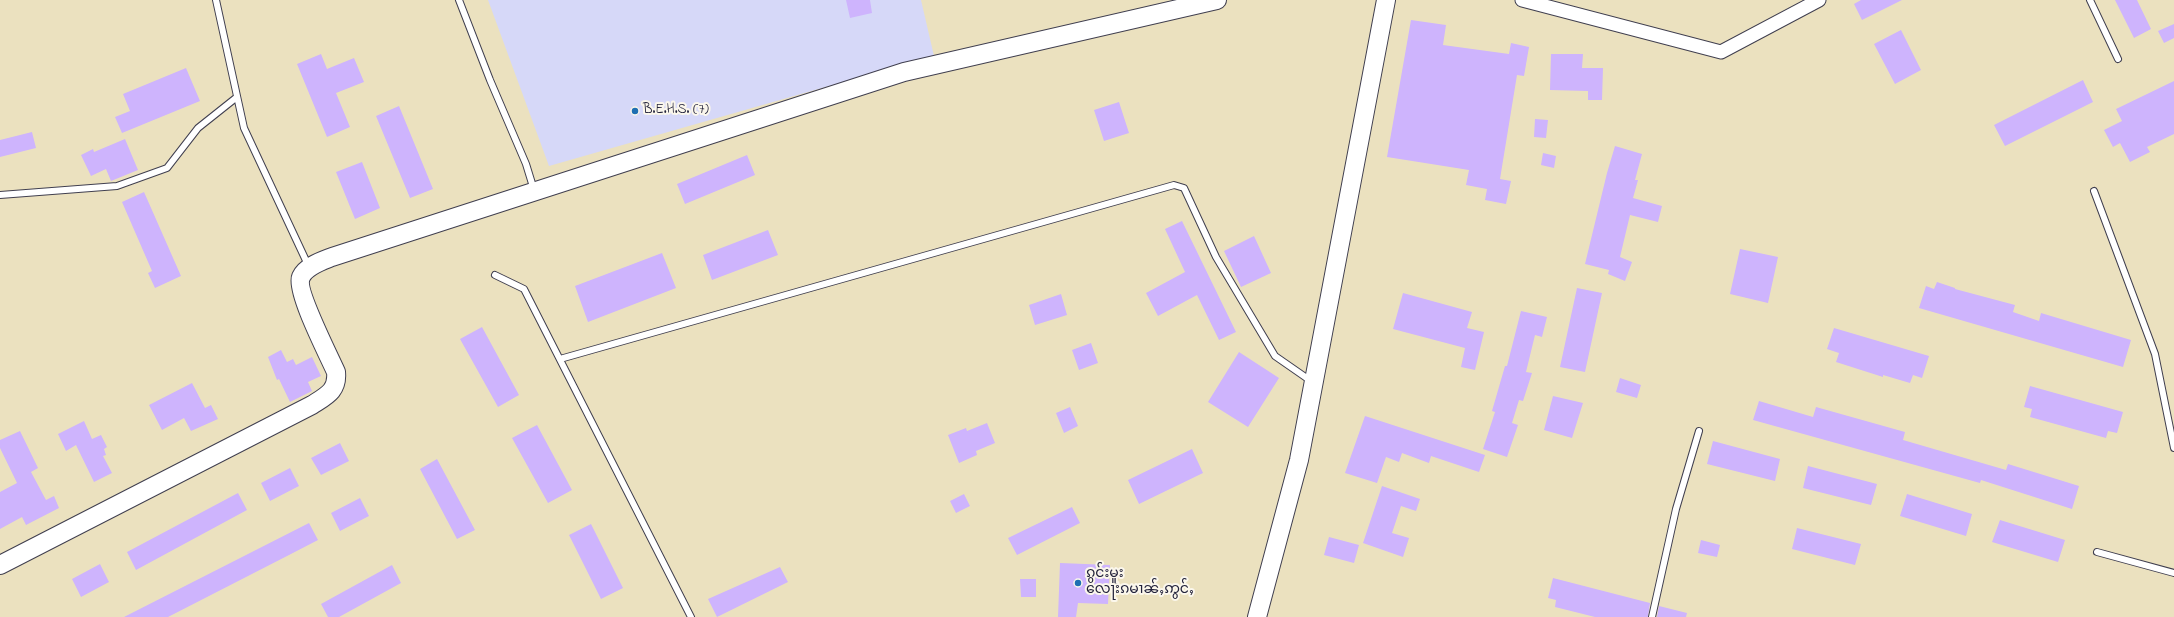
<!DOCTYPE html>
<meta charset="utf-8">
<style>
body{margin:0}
canvas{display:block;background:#ebe1bf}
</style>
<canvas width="2174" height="617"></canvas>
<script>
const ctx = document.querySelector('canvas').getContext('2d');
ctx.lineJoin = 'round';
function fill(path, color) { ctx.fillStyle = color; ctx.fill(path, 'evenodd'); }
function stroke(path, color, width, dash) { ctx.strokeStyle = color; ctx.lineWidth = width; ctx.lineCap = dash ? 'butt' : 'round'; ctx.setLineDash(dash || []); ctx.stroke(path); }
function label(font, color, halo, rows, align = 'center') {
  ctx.font = font + ' "Indie Flower","Noto Sans Myanmar",sans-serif'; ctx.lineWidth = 4; ctx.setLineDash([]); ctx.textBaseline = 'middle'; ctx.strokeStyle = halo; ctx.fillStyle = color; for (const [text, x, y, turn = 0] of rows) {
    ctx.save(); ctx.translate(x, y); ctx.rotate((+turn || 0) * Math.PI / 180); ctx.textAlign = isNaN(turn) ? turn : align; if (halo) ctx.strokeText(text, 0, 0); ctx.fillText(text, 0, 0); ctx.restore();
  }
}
fill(new Path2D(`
 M 488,0 L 921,0 L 934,56 L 549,166 Z`), '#d6d8f8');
fill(new Path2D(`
 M 846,0 L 870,0 L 872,13 L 850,18 Z
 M 1861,0 L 1902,0 L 1862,20 L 1854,4 Z
 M 2115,0 L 2137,0 L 2151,29 L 2134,38 Z
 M 1411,20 L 1446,25 L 1443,45 L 1509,54 L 1511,43 L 1529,47 L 1524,76 L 1517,75 L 1500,179 L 1511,181 L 1506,204 L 1485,200 L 1487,189 L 1466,185 L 1469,170 L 1387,157 Z
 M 2174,24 L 2174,38 L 2164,43 L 2158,31 Z
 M 1901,30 L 1921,70 L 1895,84 L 1874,44 Z
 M 321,54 L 327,69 L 354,58 L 364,82 L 336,93 L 350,127 L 327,137 L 297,64 Z
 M 1551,54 L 1583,54 L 1582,68 L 1603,68 L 1602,100 L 1588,100 L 1588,91 L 1550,90 Z
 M 186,68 L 200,101 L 122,133 L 115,117 L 130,111 L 123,94 Z
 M 2083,80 L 2093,102 L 2005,146 L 1994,125 Z
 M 2174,81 L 2174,134 L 2147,147 L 2150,152 L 2130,162 L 2120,143 L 2113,147 L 2104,130 L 2122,121 L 2116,109 Z
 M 1119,102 L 1129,133 L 1104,141 L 1094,110 Z
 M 399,106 L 433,189 L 410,198 L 376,116 Z
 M 1535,119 L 1548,120 L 1546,138 L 1534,137 Z
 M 32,132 L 36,148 L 0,157 L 0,140 Z
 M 125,139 L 138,170 L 111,181 L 106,169 L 91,176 L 81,155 L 93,149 L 94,152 Z
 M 1615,146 L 1642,154 L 1635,180 L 1638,180 L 1633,198 L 1662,206 L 1658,222 L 1630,215 L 1620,257 L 1632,262 L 1625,281 L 1608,274 L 1609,270 L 1585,264 L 1607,173 Z
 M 1543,153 L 1556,156 L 1554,168 L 1541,165 Z
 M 747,155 L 755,175 L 685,204 L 677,184 Z
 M 362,162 L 380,208 L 355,219 L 336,172 Z
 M 144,192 L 181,276 L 155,288 L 148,273 L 152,271 L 122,202 Z
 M 1182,221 L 1236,332 L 1219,340 L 1197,295 L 1158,316 L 1146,293 L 1185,272 L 1165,229 Z
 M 768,230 L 778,255 L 712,280 L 703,255 Z
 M 1254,236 L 1271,273 L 1241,287 L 1224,251 Z
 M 1740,249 L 1778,257 L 1768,303 L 1730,294 Z
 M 662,253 L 676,288 L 588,322 L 575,286 Z
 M 1937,282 L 1955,288 L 1955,289 L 2015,305 L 2013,312 L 2039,321 L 2041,313 L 2131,340 L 2123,367 L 1919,308 L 1926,286 L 1934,289 Z
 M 1577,288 L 1602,293 L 1585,372 L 1560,367 Z
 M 1403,293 L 1472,312 L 1467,328 L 1484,332 L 1475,370 L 1461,367 L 1465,348 L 1393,329 Z
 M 1061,294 L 1067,315 L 1035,325 L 1029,305 Z
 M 1521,311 L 1547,317 L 1542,337 L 1535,335 L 1526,372 L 1532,373 L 1523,401 L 1519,400 L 1512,423 L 1518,425 L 1507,457 L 1483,449 L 1495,412 L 1492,411 L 1505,366 L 1507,366 Z
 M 482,327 L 519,395 L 498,407 L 460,339 Z
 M 1834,328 L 1929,356 L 1922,378 L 1913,375 L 1910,383 L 1883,375 L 1883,377 L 1836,362 L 1839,353 L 1827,349 Z
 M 1091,343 L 1098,363 L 1079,370 L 1072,350 Z
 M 281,350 L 287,362 L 293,359 L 296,365 L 312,357 L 321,376 L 308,382 L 312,391 L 290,402 L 279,379 L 277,380 L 268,357 Z
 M 1239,352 L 1279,378 L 1248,427 L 1208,402 Z
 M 1620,378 L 1641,385 L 1637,398 L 1616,392 Z
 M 192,383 L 205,408 L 211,405 L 218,419 L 191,431 L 184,418 L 162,430 L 149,405 Z
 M 2030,386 L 2123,412 L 2117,433 L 2108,431 L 2106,438 L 2030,417 L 2032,409 L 2024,407 Z
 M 1553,396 L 1583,403 L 1572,438 L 1544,430 Z
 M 1759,401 L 1813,417 L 1816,407 L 1905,432 L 1903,440 L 2006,470 L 2008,464 L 2079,486 L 2072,509 L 1981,480 L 1980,483 L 1753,420 Z
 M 1070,407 L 1078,426 L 1064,433 L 1056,413 Z
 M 1365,416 L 1485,455 L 1479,472 L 1431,456 L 1429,463 L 1402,453 L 1399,462 L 1386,457 L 1377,483 L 1345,473 Z
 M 84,421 L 92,439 L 101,435 L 107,447 L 104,449 L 106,455 L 103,456 L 112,473 L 94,482 L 76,445 L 66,451 L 58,434 Z
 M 987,423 L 995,443 L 976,451 L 977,455 L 959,463 L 948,435 L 966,428 L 967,431 Z
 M 537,425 L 572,490 L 548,503 L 512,438 Z
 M 20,431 L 38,468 L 31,472 L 46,500 L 54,496 L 59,508 L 26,525 L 22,517 L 0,529 L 0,492 L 17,483 L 0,448 L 0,440 Z
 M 1713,441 L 1780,459 L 1775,481 L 1707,464 Z
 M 340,443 L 349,461 L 321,475 L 311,458 Z
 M 1192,449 L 1203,473 L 1139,504 L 1128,480 Z
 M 437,459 L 475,530 L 457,539 L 420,469 Z
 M 1808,466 L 1877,484 L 1871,505 L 1803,488 Z
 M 290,468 L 299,486 L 270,501 L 261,483 Z
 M 1382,486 L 1420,499 L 1416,511 L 1401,506 L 1392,533 L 1409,538 L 1403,557 L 1363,543 Z
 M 238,493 L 247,510 L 136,570 L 127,552 Z
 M 964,494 L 970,506 L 956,513 L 950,501 Z
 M 1907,494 L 1972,514 L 1966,536 L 1900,516 Z
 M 360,498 L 369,516 L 340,531 L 331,513 Z
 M 1072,507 L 1080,523 L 1017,555 L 1008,538 Z
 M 2000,520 L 2065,540 L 2058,562 L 1992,542 Z
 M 309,523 L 318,540 L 289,555 L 168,617 L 124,617 Z
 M 591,524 L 623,588 L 601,599 L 569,535 Z
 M 1797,528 L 1861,544 L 1855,565 L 1792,549 Z
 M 1329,537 L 1359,545 L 1354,563 L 1324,555 Z
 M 1701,540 L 1720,545 L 1717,557 L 1698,553 Z
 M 1060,563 L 1110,565 L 1108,604 L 1078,603 L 1076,617 L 1058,617 Z
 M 100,564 L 109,582 L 81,597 L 72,579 Z
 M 392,565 L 401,583 L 339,617 L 328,617 L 321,604 Z
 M 780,567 L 788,582 L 717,617 L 708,599 Z
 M 1553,578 L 1650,603 L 1648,617 L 1595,617 L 1555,607 L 1556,600 L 1548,598 Z
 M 1020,579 L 1036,579 L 1036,597 L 1021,597 Z
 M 1659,606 L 1687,613 L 1686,617 L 1657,617 Z`), '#ceb4fd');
const lane = new Path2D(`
 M 216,0 L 244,128 L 309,267
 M 459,0 L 490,80 L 526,164 L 534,190
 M 2090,0 L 2118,59
 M 2094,191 L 2155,354 L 2174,448
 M 0,195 L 117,186 L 167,168 L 198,128 L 237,97
 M 495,275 L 524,289 L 691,617
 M 560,359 L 1174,185 L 1184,188 L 1216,257 L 1275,356 L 1311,381
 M 2097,552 L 2174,573
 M 1652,617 L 1676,509 L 1699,431`);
const street = new Path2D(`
 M 1522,0 L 1721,52 L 1819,0`);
const secondary = new Path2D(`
 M 0,565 L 312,405 C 326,396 338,391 336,372 C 329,356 295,290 301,277 C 306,266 322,261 332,257 L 904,72 L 1217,0
 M 1257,617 L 1299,460 L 1386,0`);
stroke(lane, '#403f4f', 8);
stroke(street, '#403f4f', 15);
stroke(secondary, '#403f4f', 20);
stroke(lane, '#fff', 6);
stroke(street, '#fff', 13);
stroke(secondary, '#fff', 18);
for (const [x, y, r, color] of [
 [635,111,4,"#1f6fb2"],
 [1078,583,4,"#1f6fb2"]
]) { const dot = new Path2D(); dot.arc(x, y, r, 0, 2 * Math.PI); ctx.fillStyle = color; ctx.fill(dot); stroke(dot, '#fbf7ec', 1.5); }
label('14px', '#22223b', '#fbf7ec', [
 ["B.E.H.S. (7)",643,111],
 ["ၵွင်းမူး",1086,575],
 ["လေႃးၵမၢၼ်ႇဢွင်ႇ",1086,591]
], 'left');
</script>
